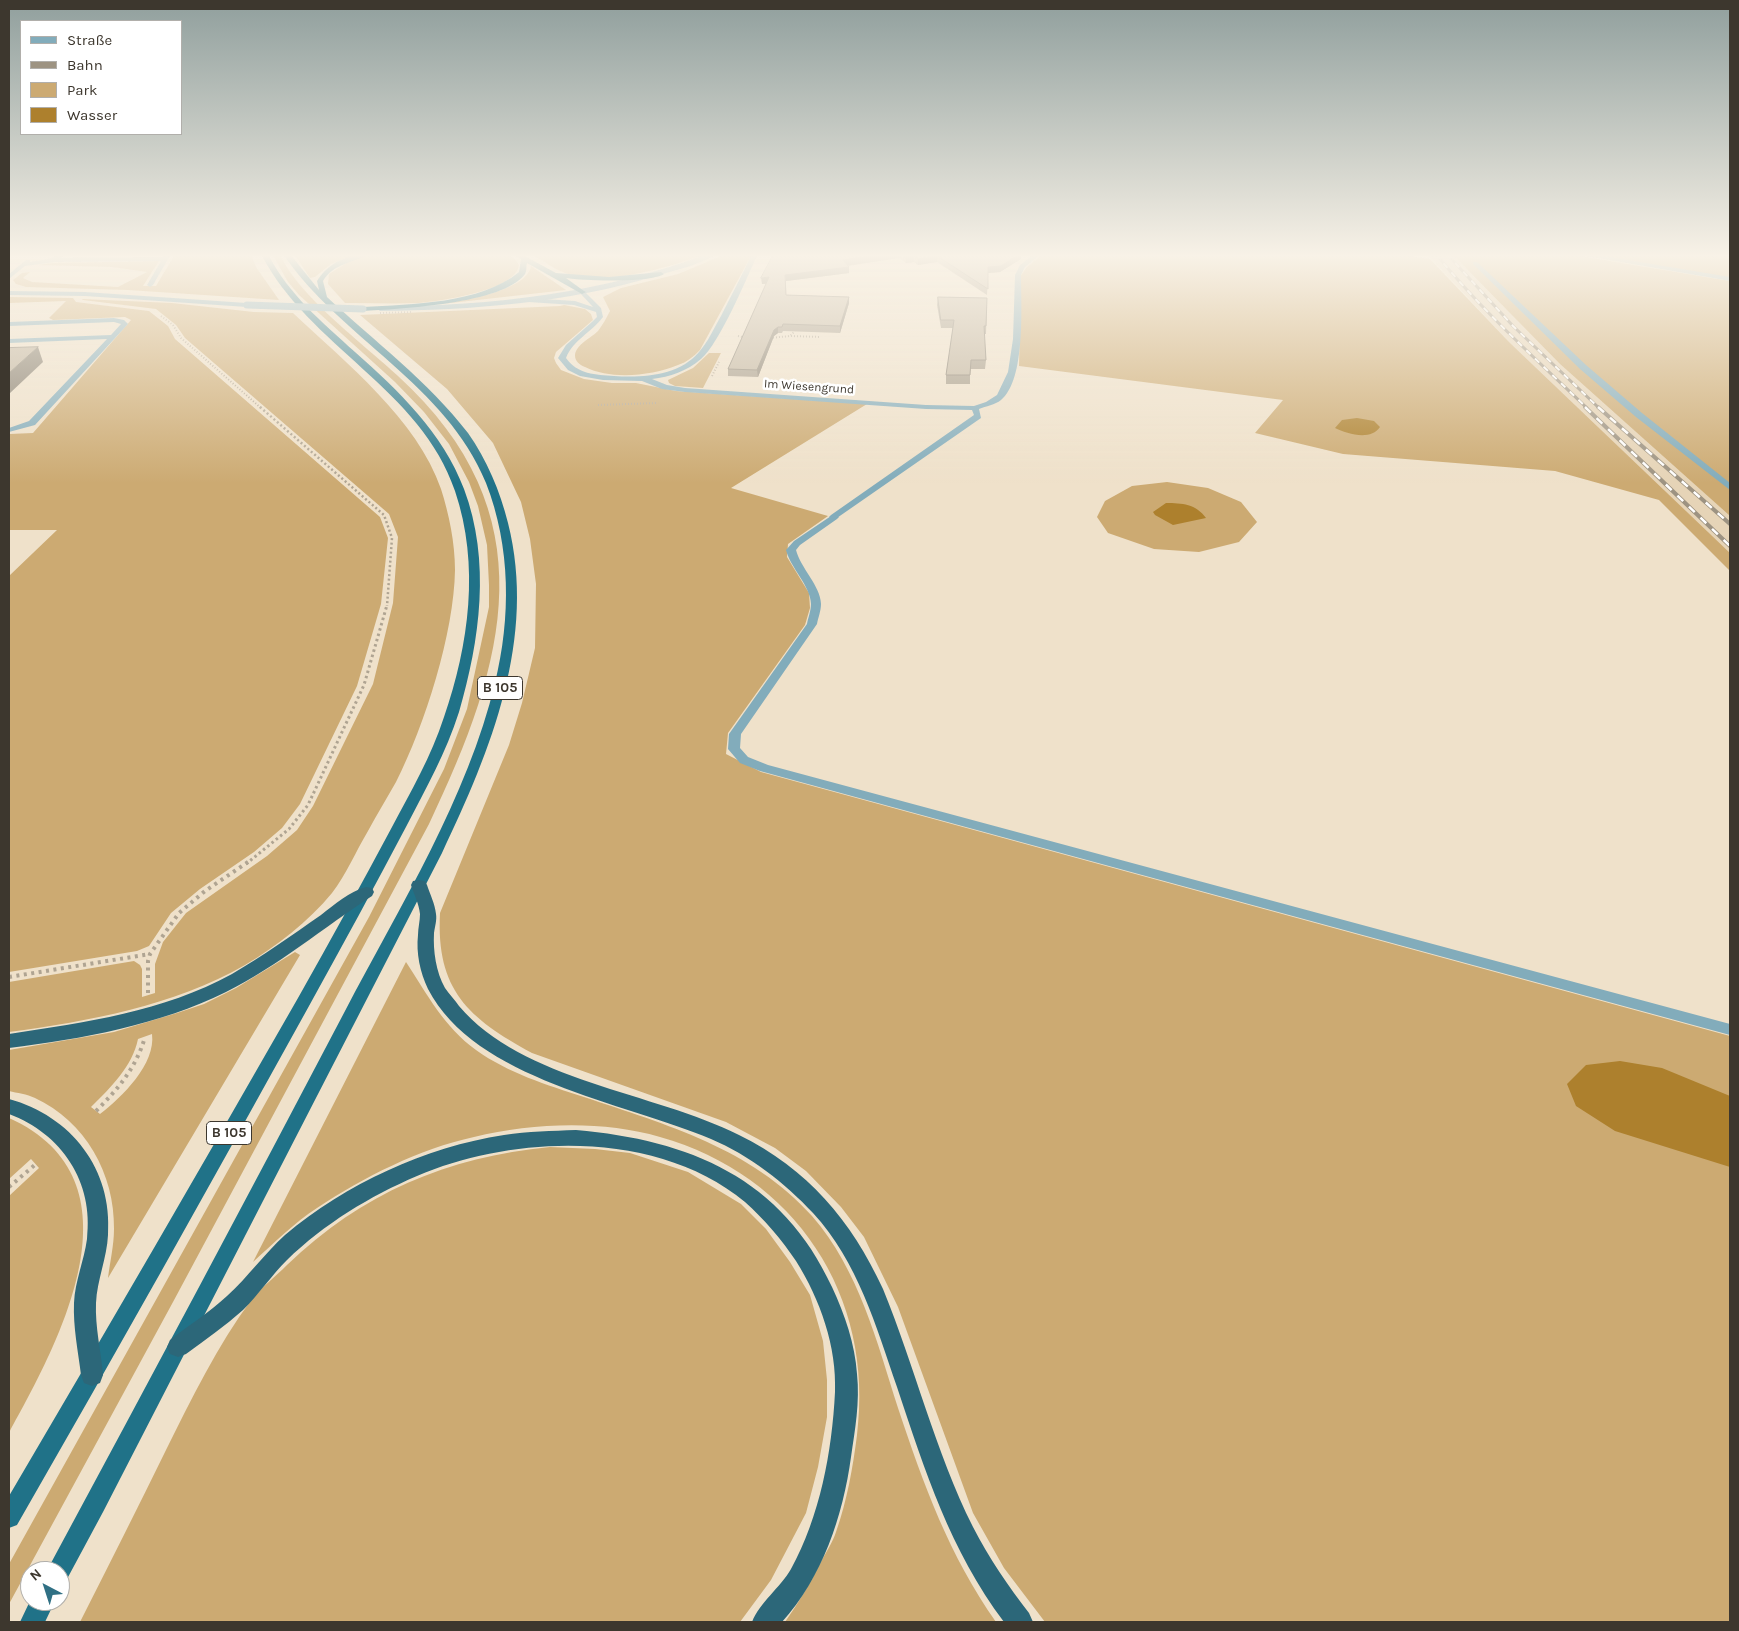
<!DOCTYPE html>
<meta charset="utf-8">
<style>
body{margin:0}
#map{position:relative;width:1739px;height:1631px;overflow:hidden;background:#efe1ca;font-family:Karla,sans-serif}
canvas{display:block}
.frame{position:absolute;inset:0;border:10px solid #3d372e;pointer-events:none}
.legend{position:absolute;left:20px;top:20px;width:162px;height:115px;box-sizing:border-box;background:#fff;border:1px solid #b1afab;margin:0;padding:6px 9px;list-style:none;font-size:15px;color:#3d372e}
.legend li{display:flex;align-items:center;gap:10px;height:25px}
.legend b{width:25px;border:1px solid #b1afab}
.north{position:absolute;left:20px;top:1561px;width:50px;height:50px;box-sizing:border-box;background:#fff;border:1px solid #b1afab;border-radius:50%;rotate:320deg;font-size:14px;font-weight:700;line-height:20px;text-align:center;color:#3d372e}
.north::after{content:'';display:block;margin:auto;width:18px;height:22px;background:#307084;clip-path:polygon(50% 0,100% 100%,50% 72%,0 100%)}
</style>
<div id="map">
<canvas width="1739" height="1631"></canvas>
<div class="frame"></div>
<ul class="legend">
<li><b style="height:6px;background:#82acbb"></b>Straße</li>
<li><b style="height:6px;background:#9d9382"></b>Bahn</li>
<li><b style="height:14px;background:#ccaa72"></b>Park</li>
<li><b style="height:14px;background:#ad802d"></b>Wasser</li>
</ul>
<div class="north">N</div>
</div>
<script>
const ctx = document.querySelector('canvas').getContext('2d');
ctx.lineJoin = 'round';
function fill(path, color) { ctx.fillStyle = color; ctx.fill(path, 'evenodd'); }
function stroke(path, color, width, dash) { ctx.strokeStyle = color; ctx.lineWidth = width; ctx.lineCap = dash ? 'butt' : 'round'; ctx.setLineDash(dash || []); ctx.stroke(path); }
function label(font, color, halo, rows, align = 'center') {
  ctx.font = font + ' Karla,sans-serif'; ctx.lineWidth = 5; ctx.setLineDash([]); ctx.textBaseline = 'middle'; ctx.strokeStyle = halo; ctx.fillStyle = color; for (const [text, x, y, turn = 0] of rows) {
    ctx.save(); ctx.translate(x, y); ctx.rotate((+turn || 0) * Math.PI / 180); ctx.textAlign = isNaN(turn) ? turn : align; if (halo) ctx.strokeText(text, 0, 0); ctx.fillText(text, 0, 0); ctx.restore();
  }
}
fill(new Path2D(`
 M 1427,254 L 1452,254 L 1560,364 L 1730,516 L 1730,553 L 1509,342 Z`), '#e6d4b7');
fill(new Path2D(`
 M 175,254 L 251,254 L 256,267 L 279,300 L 128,290 L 26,287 L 16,284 L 13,280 L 22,273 L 30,272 L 23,278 L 32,282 L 118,287 L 147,272 L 112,267 L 38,265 L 52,263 L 159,261 L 143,286 L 156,286 Z
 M 272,254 L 280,254 C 297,295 365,345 398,376 C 549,514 507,661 429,824 L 173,1302 L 9,1604 L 9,1564 L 369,917 L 444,769 L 467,709 L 489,607 L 489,585 L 487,545 L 478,506 L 469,482 L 449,444 L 424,412 L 395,382 L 299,295 L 288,282 Z
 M 294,254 L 356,254 L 331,264 L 315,277 L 310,278 Z
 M 372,254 L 506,254 L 516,260 L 519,265 C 516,291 440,301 419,303 C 395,304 370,303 345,303 L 328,284 L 329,274 L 348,262 Z
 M 531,254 L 705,254 C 668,268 603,287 565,273 C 553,269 543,260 531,254 Z
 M 726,254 L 752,254 L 700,350 C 693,357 687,362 678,365 C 651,376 611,380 585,367 C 580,365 575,361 575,356 C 575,345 591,338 598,331 C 603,324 606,319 610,311 L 603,297 L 621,288 L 678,274 Z
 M 1043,254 L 1393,254 L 1430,259 L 1509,342 L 1730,553 L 1730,571 L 1659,500 L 1555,471 L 1343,454 L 1255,433 L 1283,400 L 1019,366 L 1021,275 L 1027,267 Z
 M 1452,254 L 1568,254 L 1730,281 L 1730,516 L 1560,364 Z
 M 1587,254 L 1730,254 L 1730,278 Z
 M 531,266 L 566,290 L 442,304 C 463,300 527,291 531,266 Z
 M 9,297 L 73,298 L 76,302 L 149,311 L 168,326 L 175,339 L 380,517 L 388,538 L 381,604 L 357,686 L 300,804 L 282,828 L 254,852 L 200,889 L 171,913 L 149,946 L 137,951 L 9,972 L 9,576 L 57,530 L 9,530 L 9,434 L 33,433 L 131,320 L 125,317 L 53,320 L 49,318 L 66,301 L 9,303 Z
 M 82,299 L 172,303 L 254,312 L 293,313 C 345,362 417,419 441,489 C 449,514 455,543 455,570 C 454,633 425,725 396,782 C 387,798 377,814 368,831 C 356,851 346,875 332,893 C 308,922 277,946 245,965 C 173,1006 90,1021 9,1032 L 9,982 L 134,961 L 140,965 L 142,969 L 142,997 L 155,993 L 155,964 L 163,942 L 186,913 L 267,856 L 297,830 L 313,806 L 373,684 L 393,603 L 398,537 L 389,514 L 185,338 L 176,325 L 156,309 L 83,300 Z
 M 564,305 L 585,309 L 591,314 L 593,320 L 556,352 L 554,358 L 556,363 L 561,370 L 584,379 L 612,383 L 636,383 L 676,391 L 867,404 L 731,488 L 828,516 L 788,544 L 787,557 L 809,593 L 810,608 L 805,625 L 728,733 L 726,754 L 761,772 L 1730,1036 L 1730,1622 L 1045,1622 L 1004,1568 L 973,1513 L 898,1307 L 864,1237 L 841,1207 L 806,1171 L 775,1148 L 726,1122 L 532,1053 C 468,1018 436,990 440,913 L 509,745 L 522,703 L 535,648 L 536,584 L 530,539 L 521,502 L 493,443 L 447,389 L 360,315 L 560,306 Z
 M 709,353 L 721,353 L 703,388 L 675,386 L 669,383 L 668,380 L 693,368 Z
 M 1167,482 L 1208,488 L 1241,502 L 1257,522 L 1239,542 L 1199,552 L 1154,549 L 1108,533 L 1097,517 L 1105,501 L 1132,486 Z
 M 295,952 L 300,955 L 108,1278 C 110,1262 114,1245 114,1229 C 115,1174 85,1121 35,1098 C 27,1094 17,1093 9,1091 L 9,1050 L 114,1032 L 177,1013 L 204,1004 L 236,988 ZM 152,1034 C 156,1064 122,1097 100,1114 L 91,1107 C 111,1087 132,1067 138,1039 Z
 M 406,962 C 427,994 444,1027 476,1050 C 508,1073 547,1085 584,1097 C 667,1125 751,1148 812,1216 C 859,1270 877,1342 898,1408 C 924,1486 949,1555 996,1622 L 785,1622 C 799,1602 811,1582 822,1560 C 827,1551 833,1541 836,1532 C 847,1501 853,1467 857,1435 C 875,1296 795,1175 660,1137 C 601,1120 533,1123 474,1137 C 419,1149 364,1177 317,1208 C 294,1223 274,1243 253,1262 Z
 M 9,1118 C 147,1180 60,1341 9,1433 L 9,1196 L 39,1168 L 31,1159 L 9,1179 Z
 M 550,1147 L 595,1149 L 630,1153 L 688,1172 L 741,1204 L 766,1229 L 790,1262 L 810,1295 L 823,1341 L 827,1380 L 827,1417 L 818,1467 L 806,1513 L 771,1580 L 740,1622 L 80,1622 C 109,1565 138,1507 166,1450 C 192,1398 217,1346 252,1299 C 262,1287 276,1276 287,1265 C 362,1193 447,1157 550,1147 Z`), '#ccaa72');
fill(new Path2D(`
 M 1357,418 L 1374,421 L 1380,427 C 1371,441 1347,434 1335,428 L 1342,420 Z
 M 1166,503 C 1182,503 1196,504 1206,518 L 1173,525 L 1155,515 L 1153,512 Z
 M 1620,1061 L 1662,1068 L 1730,1096 L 1730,1167 L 1615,1131 L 1576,1106 L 1567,1084 L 1586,1065 Z`), '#ad802d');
stroke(new Path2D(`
 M 161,316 L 173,325 L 181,338 L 261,408
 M 738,336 L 746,338
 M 791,336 L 820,337
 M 770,338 L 790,336 L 795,331
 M 712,376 L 719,362
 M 598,405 L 657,403`), '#afa492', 2, [1, 2]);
stroke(new Path2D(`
 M 260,407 L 384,515 L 392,538 L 387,606`), '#afa492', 2.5, [2, 2.5]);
stroke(new Path2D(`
 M 246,864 L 289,829 L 308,805 L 364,685 L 387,605`), '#afa492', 3, [2.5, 3]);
stroke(new Path2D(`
 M 9,977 L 150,954
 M 148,993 L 148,961 L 150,954 L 179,913 L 205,891 L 248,862
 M 96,1111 C 118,1089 136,1068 145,1037
 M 9,1187 L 36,1164`), '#afa492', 4, [3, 4.5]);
fill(new Path2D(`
 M 58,254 L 64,254 L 61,258 L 163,257 L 165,254 L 171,254 L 153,285 L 150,287 L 147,285 L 161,261 L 55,262 L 25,266 L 9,279 L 9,274 L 26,260 L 30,260 L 30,262 L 53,258 Z
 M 1473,262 L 1477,262 L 1586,365 L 1642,413 L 1730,483 L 1730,490 L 1636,417 L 1580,369 L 1473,264 Z
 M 114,318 L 124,320 L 128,324 L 35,425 L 9,432 L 9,428 L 29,421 L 107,339 L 9,343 L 9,339 L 111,335 L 121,324 L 114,322 L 9,326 L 9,322 Z
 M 834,514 L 839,517 L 837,519 L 800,545 L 796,550 C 801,569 820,585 821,604 C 821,611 818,618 817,624 L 741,734 L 740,748 L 748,757 L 768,765 L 1730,1024 L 1730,1035 L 760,771 L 740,763 L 728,749 L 729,734 L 807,624 C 808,618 811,611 811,604 C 810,585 791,569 786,550 L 794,541 Z`), '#82acbb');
fill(new Path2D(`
 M 752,254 L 758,254 C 746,279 720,343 701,359 C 687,371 670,377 652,379 L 667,385 L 685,388 L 926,405 L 974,406 L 986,402 L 997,395 L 1008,372 L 1013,339 L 1015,275 L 1020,265 L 1034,254 L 1041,254 L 1025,267 L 1021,275 C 1021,305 1026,380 1001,400 C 995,405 986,406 979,409 L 981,418 L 834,520 L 829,517 L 831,515 L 974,415 L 972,410 L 926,409 L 685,392 L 662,389 L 642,381 L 603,380 L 580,376 L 568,370 L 558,358 L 566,345 L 593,321 L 597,317 L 596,312 L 574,305 L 528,302 L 525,300 L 528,298 L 575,301 L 593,307 L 579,292 L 584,291 L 601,308 L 603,317 C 592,332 573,340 566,358 C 577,374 596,375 614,376 C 642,378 679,376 699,352 C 708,342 714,328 721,316 C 731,296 742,275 752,254 Z
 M 1575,254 L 1592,254 L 1730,277 L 1730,281 Z`), '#82acbb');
fill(new Path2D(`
 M 707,254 L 717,254 C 699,265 676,270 656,276 C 566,303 473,310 380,311 L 377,309 L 380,307 C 494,305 600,294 707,254 Z
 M 9,291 L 85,292 L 247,303 L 250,305 L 247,307 L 85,296 L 9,295 Z`), '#82acbb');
fill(new Path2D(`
 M 261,254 L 268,254 C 289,295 322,322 355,352 C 398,390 443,433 464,489 C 491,561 480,640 459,712 C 446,753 426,788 407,825 C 375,886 342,946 309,1006 C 213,1180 116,1353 17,1525 L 9,1528 L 9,1496 C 106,1331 203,1164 298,998 C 330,941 361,885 392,827 C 411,791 431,757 444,717 C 469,645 480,565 455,491 C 421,389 309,347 261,254 Z
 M 283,254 L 290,254 L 319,290 L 317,281 C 328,263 348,254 369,254 C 353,263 334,263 323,281 L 327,297 C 374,341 428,381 468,433 C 487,460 500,491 508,523 C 537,638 491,750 442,853 L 103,1512 L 67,1579 L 60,1582 L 60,1571 L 47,1571 L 51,1563 C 150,1379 248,1196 345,1011 C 399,908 468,797 495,683 C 511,618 511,547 486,483 C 446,384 341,339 283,254 Z
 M 521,254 L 556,273 L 609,277 L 661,272 L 664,274 C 650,283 585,281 566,278 L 584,291 L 586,292 L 582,294 L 527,263 C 526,266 527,271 525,274 C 504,304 398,309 363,311 L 359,309 L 363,307 C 412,304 480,304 519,272 L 521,259 L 516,256 Z
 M 30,1601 L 55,1601 L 45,1622 L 20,1622 Z`), '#207288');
fill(new Path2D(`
 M 419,880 L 425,881 L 427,885 C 430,894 435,904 436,914 C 437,920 435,926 434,933 C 433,951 436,972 445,988 C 449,994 455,1000 459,1006 C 522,1081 654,1092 739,1135 C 808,1169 851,1220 883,1289 C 915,1367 935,1451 973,1527 C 989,1558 1008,1586 1029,1613 L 1033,1622 L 1004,1622 C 950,1550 925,1471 897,1387 C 876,1326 858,1262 813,1213 C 785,1183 749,1155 711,1139 C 624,1102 475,1080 428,989 C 420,972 416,953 418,935 C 418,928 420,921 420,914 C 419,904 414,894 411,885 L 413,881 Z
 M 366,887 L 372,888 L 374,892 L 372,896 C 323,928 278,966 226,992 C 159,1025 82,1039 9,1048 L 9,1034 C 86,1022 163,1012 232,974 C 263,956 292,935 321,915 C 334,905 350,891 366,887 Z
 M 9,1099 C 71,1116 113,1169 108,1235 C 107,1258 97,1280 96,1303 C 95,1327 101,1351 103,1375 L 100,1383 L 92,1386 L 84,1383 L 81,1375 C 78,1351 73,1327 74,1303 C 75,1281 84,1261 87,1239 C 94,1182 62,1134 9,1114 Z
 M 576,1130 C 690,1140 782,1178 832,1287 C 845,1315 855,1344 857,1374 C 860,1402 855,1430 851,1457 C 843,1516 822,1578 782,1622 L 752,1622 C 760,1602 780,1588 791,1569 C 820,1516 832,1452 835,1392 C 837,1347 820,1299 796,1261 C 782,1240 764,1219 745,1202 C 658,1130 516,1134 417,1176 C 370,1196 324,1224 287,1260 C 271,1276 259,1294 243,1310 C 225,1326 205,1340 186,1354 L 178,1357 L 170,1354 L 167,1347 L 170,1340 C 189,1325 210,1312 227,1296 C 248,1277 264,1254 285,1235 C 346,1184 425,1147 504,1135 C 528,1131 552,1131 576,1130 Z`), '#2c6779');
const railFar1 = new Path2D(`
 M 1436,254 C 1481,310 1535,358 1587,408
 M 1447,254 L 1513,326 L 1599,408`);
const rail = new Path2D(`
 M 1585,407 L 1730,546
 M 1598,407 L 1730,524`);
stroke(railFar1, '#9d9382', 3);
stroke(rail, '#9d9382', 4);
stroke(railFar1, '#fff', 2, [6]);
stroke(rail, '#fff', 2.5, [8]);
stroke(new Path2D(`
 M 380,313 L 412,312`), '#afa492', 2, [1, 2]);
stroke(new Path2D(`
 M 247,305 L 363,309`), '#82acbb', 7);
fill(new Path2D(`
 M 774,254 L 1021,254 L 1021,259 L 1000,272 L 988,273 L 987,295 L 937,262 L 918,265 L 914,262 L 906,263 L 899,258 L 848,266 L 849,267 L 849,273 L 786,281 L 786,295 L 849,297 L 849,303 L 840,333 L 783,331 L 782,333 L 778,333 L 774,336 L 758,377 L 728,376 L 728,369 L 766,284 L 762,284 Z
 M 938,297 L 987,298 L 986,334 L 984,334 L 986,360 L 985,369 L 970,369 L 970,384 L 946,384 L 946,375 L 953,328 L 941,328 L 937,305 Z`), '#a49986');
fill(new Path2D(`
 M 883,254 L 899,254 L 899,258 L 843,266 L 843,260 Z
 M 1019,254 L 1021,254 L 1021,259 L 1000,272 L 988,273 L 988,267 Z
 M 914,256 L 914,262 L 906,263 L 906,257 Z
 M 937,256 L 937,262 L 918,265 L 918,259 Z
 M 849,267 L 849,273 L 786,281 L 785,275 Z
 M 769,277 L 769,283 L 762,284 L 761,278 Z
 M 849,297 L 849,303 L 840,333 L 840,326 Z
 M 778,327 L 778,333 L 774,336 L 758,377 L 757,370 L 774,330 Z
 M 38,347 L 43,362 L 9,394 L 9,373 Z`), '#867d6d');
const building = new Path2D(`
 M 774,254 L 883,254 L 843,260 L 849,267 L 785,275 L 786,295 L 849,297 L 840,326 L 783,324 L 782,327 L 778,327 L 774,330 L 757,370 L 728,369 L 769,277 L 761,278 Z
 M 902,254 L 1019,254 L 1001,266 L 988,267 L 988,289 L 937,256 L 918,259 L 914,256 L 906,257 Z
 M 938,297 L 987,298 L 986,326 L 984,326 L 986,360 L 971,360 L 970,375 L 946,375 L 954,320 L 941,320 Z
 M 38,347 L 9,373 L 9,348 Z`);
fill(building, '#bfb29c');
stroke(building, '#867d6d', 1);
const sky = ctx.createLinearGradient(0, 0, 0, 483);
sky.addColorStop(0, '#909f9d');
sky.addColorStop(0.53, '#f8f2e7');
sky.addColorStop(1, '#f8f2e700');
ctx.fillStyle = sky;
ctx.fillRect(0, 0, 1739, 483);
label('12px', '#3d372e', '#fff', [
 ["Im Wiesengrund",809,387,4]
]);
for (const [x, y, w] of [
 [500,688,45],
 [229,1133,45]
]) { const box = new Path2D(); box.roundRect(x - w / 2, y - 11.5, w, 23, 4); ctx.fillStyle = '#fff'; ctx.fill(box); stroke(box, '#3d372e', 1); }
label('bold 14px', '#3d372e', null, [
 ["B 105",500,688],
 ["B 105",229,1133]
]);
</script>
